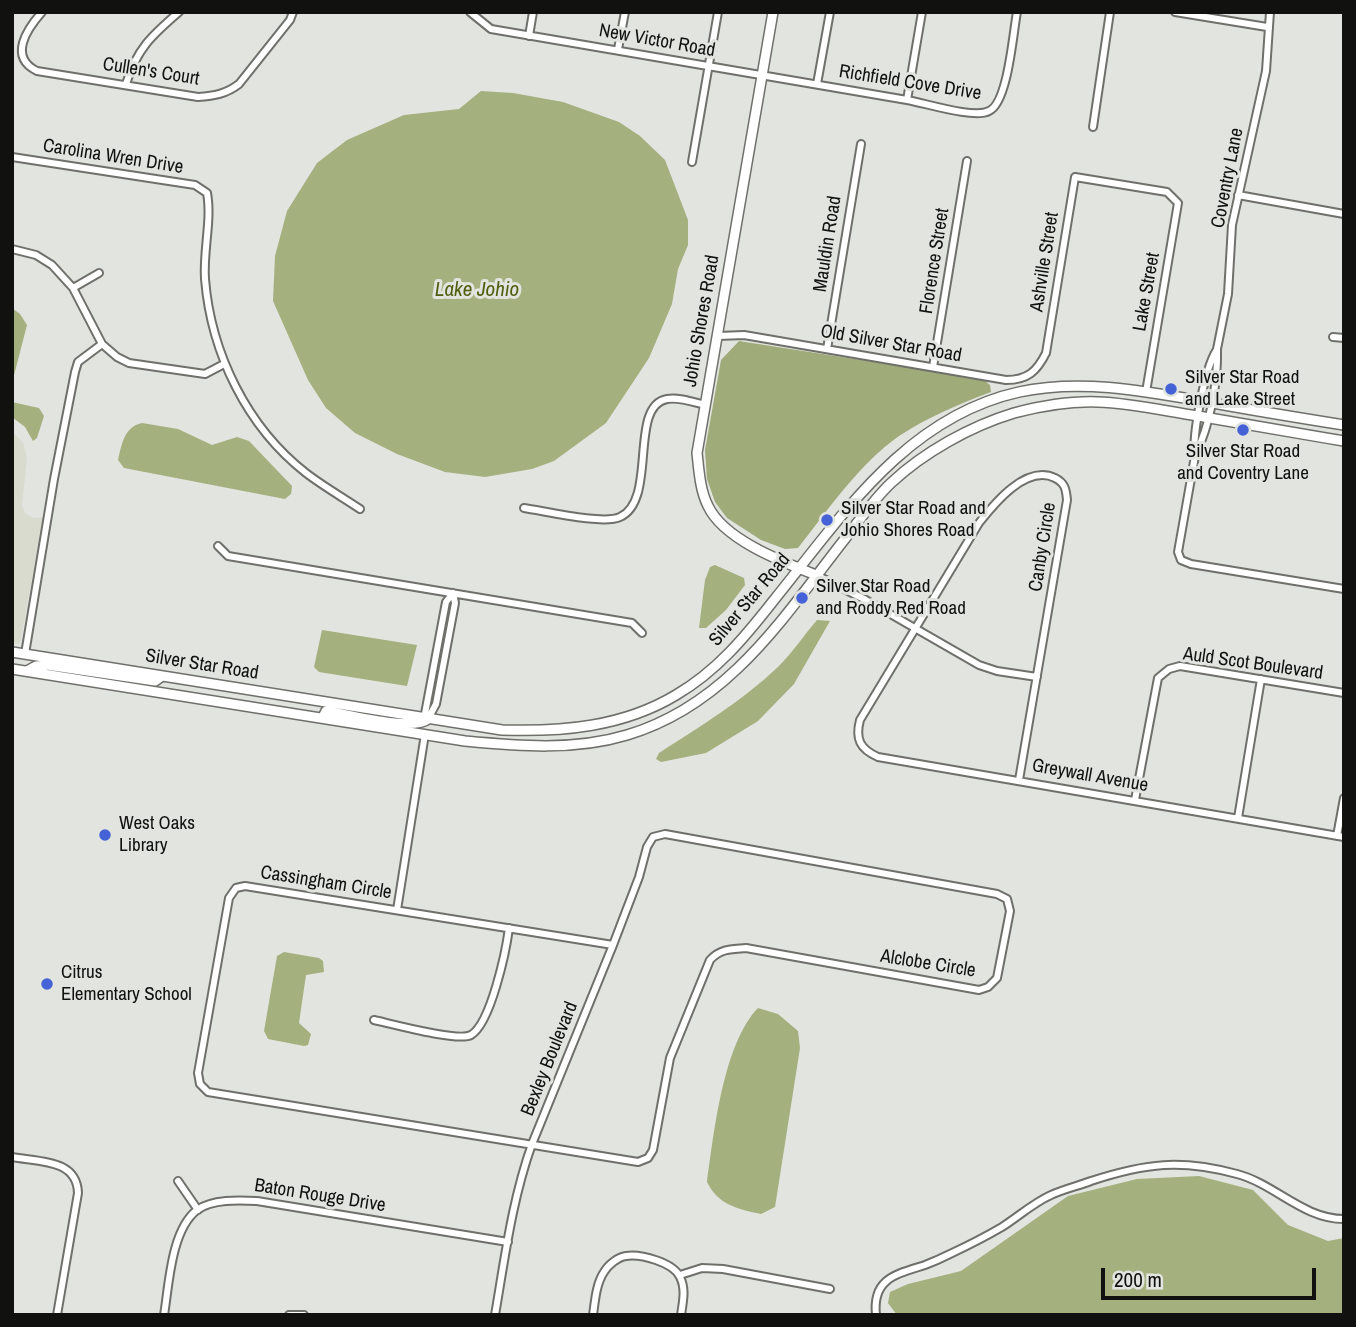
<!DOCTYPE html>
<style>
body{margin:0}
#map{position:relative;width:1356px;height:1327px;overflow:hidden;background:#e2e4df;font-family:"Archivo Narrow",sans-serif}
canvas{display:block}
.frame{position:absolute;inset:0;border:14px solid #11110f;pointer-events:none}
.scale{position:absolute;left:1101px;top:1268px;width:215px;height:32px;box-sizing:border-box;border:4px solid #11110f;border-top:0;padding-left:9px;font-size:21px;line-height:24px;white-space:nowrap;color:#11110f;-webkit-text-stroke:5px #e2e4df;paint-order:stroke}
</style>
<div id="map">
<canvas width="1356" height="1327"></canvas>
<div class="frame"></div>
<div class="scale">200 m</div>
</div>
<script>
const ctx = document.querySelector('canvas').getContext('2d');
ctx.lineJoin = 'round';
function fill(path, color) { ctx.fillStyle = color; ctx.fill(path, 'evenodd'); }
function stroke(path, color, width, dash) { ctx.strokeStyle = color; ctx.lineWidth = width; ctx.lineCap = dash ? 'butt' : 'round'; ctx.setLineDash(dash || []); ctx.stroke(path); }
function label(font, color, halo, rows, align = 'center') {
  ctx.font = font + ' "Archivo Narrow",sans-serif'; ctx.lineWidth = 6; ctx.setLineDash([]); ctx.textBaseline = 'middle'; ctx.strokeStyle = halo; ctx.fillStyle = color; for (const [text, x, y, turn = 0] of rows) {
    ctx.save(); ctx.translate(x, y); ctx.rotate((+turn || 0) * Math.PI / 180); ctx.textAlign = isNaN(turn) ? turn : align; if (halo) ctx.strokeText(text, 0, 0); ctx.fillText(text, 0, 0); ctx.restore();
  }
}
fill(new Path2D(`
 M 12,432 L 23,442 L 27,458 L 22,506 L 25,513 L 33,518 L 43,517 L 20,644 L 12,643 Z`), '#d8dbce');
fill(new Path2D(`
 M 739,341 L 983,379 L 990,385 L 991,392 C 959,404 928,417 899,436 C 859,464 828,510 798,548 L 785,549 L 761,540 L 727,518 L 715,502 L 707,479 L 705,450 L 721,360 Z`), '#9fab79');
fill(new Path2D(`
 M 481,91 L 513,93 L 563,102 L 619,122 L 640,136 L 665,160 L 688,220 L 688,245 L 678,269 L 672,304 L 649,358 L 606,423 L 554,461 L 532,469 L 485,477 L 445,472 L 397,454 L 355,433 L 326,408 L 308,380 L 273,301 L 275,256 L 287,211 L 317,163 L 347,140 L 404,115 L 459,109 Z
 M 12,308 L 20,314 L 27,325 L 12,383 Z
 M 12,402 L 39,408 L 44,416 L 37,438 L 33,441 L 25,427 L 12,417 Z
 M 142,423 L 178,429 L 212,445 L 237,437 L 249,441 L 292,486 L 291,494 L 285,499 L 124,468 L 118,460 C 122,444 124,427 142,423 Z
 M 715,565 L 744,578 L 745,585 L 726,610 L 706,628 L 699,628 L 705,580 L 710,567 Z
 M 817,620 L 830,621 L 794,684 L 758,721 L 706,753 L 661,762 L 656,759 L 659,753 C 702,725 741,702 779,666 C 793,652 804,635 817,620 Z
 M 322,630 L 417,645 L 407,686 L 319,672 L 314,667 Z
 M 284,952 L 319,958 L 323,961 L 324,972 L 306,975 L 299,1023 L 311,1034 L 308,1045 L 304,1046 L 268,1039 L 264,1031 L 277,956 Z
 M 758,1008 L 778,1014 L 798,1031 L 800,1048 L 775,1207 L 761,1214 C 738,1209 718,1205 707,1182 C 714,1133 723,1044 758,1008 Z
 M 1199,1176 L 1253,1190 L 1288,1225 L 1328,1241 L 1344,1238 L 1344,1315 L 897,1315 L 888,1303 L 890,1292 L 908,1284 L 961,1271 L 1068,1196 L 1137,1179 Z`), '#a4b07e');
const street = new Path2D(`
 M 42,12 C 27,29 8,57 37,71 L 198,97 C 214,96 226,94 239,84 L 290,20 L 293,12
 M 470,12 L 491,29 L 907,100 C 925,103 974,119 989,111 C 1008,103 1013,33 1017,12
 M 1175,12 L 1267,27
 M 1270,12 L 1266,71 L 1232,225 L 1228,294 L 1217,349 C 1218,383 1210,425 1195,456 L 1178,552 L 1181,560 L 1191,564 L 1344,589
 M 529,36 L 533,12
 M 618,49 L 625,12
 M 126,84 C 137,49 151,36 179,12
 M 817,84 L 830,12
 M 907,100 L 922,12
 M 1093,127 L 1110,12
 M 12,157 L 195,185 L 207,193 C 212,220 203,250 205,279 C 211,353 247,427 306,473 C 323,486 342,497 360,509
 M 692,162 L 718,12
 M 1238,195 L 1344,214
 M 12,249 L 36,255 L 52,265 L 73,288 L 102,344 L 117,357 L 129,363 L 205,374 L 224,364
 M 73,288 L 99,273
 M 718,336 L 744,335 L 1006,380 C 1028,380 1037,371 1046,353 L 1075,177 L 1167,192 L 1178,203 L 1146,392
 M 1333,337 L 1344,338
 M 827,349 L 861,144
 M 933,367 L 967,161
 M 1195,455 C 1192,434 1205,369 1216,351
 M 524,508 C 545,511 603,525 620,517 C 658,500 628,406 667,399 C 679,397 693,402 705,405
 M 218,546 L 228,556 L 632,623 L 642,633
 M 816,575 L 866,600 L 979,665 L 997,671 L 1037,677
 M 25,654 L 54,479 L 75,372 L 78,362 L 102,344
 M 424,719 L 446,602 L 453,593
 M 428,719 L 436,704 L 455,603 L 453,593
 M 1019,780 L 1067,500 C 1066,489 1065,483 1055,478 C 1026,464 994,504 979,523 L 860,720 C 855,739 860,749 878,757 L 1344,837
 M 1135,800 L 1158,678 L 1169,669 L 1180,666 L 1344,693
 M 1238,818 L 1261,679
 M 1337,836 L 1344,798
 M 397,910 L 425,734
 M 374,1020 C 392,1024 458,1042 471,1035 C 491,1023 506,951 509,928
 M 12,1157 C 39,1162 77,1159 78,1193 L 57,1315
 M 178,1181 L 198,1210
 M 680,1275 L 702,1268 L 723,1269 L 830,1289
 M 164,1315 C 169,1285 171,1230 197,1210 C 212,1199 239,1200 257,1201 L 508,1242
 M 289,1315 L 304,1315
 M 495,1315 C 505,1257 512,1200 532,1144 L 613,945 L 639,877 L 647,847 L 653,837 L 665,834 L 997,894 L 1007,899 L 1010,911 L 997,978 L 988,987 L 979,990 L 746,948 C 730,949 720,949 710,960 L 670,1058 L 653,1150 L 648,1158 L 638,1162 L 208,1092 L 200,1084 L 198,1073 L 229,898 L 236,888 L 245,886 L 613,945
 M 593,1315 C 595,1301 596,1284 604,1272 C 608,1265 618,1257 626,1256 C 641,1254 673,1262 680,1277 C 686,1289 683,1301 681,1315
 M 876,1315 C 872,1278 897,1274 925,1265 C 933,1262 942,1258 950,1254 C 967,1246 985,1237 1002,1227 C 1018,1217 1033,1203 1051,1195 C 1064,1189 1078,1186 1091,1181 C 1146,1163 1181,1159 1237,1174 C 1275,1184 1303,1219 1344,1219`);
const secondary = new Path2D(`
 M 773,12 L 697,453 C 699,471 700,490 708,506 C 724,540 783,562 816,575
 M 12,652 L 502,730 C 562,732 623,727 676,695 C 717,671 745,637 774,600 C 842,516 906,417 1019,392 C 1083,378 1150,392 1213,403 C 1257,411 1300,418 1344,425
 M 12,669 L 465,741 C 519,746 574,751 627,735 C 728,705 783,618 844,540 C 859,521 873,500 891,483 C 924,452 971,426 1014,413 C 1041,406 1071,401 1098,402 C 1131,403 1165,411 1198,416 C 1246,424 1295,433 1344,441
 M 27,671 L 36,666 L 47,665 L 155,681 L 162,676
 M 323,717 L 326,711 C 346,714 413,732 428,719`);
stroke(street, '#6f706b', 10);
stroke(secondary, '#6f706b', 12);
stroke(street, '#fff', 6);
stroke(secondary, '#fff', 9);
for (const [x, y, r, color] of [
 [1171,389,7,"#4563d6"],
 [1243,430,7,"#4563d6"],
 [827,520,7,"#4563d6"],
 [802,598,7,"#4563d6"],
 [105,835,7,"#4563d6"],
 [47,984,7,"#4563d6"]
]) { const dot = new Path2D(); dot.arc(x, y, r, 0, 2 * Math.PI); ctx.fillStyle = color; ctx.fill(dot); stroke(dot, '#e2e4df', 2.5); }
label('19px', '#11110f', '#e2e4df', [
 ["New Victor Road",657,41,10],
 ["Cullen's Court",151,72,9],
 ["Richfield Cove Drive",910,83,9],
 ["Carolina Wren Drive",113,157,9],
 ["Coventry Lane",1228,178,-79],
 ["Mauldin Road",828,244,-81],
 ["Florence Street",935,261,-81],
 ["Ashville Street",1045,262,-81],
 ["Lake Street",1147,292,-80],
 ["Johio Shores Road",702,321,-80],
 ["Old Silver Star Road",891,344,10],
 ["Canby Circle",1043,547,-81],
 ["Silver Star Road",750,600,-50],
 ["Auld Scot Boulevard",1253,664,8],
 ["Silver Star Road",202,665,9],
 ["Greywall Avenue",1090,776,10],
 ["Cassingham Circle",326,883,9],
 ["Alclobe Circle",928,964,9],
 ["Bexley Boulevard",550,1059,-68],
 ["Baton Rouge Drive",320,1196,9]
]);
label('19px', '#11110f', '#e2e4df', [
 ["Silver Star Road",1185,378],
 ["and Lake Street",1185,400],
 ["Silver Star Road",1243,452,"center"],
 ["and Coventry Lane",1243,474,"center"],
 ["Silver Star Road and",841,509],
 ["Johio Shores Road",841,531],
 ["Silver Star Road",816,587],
 ["and Roddy Red Road",816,609],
 ["West Oaks",119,824],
 ["Library",119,846],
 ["Citrus",61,973],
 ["Elementary School",61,995]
], 'left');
label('italic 21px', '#515e0f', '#e2e4df', [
 ["Lake Johio",477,290]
]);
</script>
